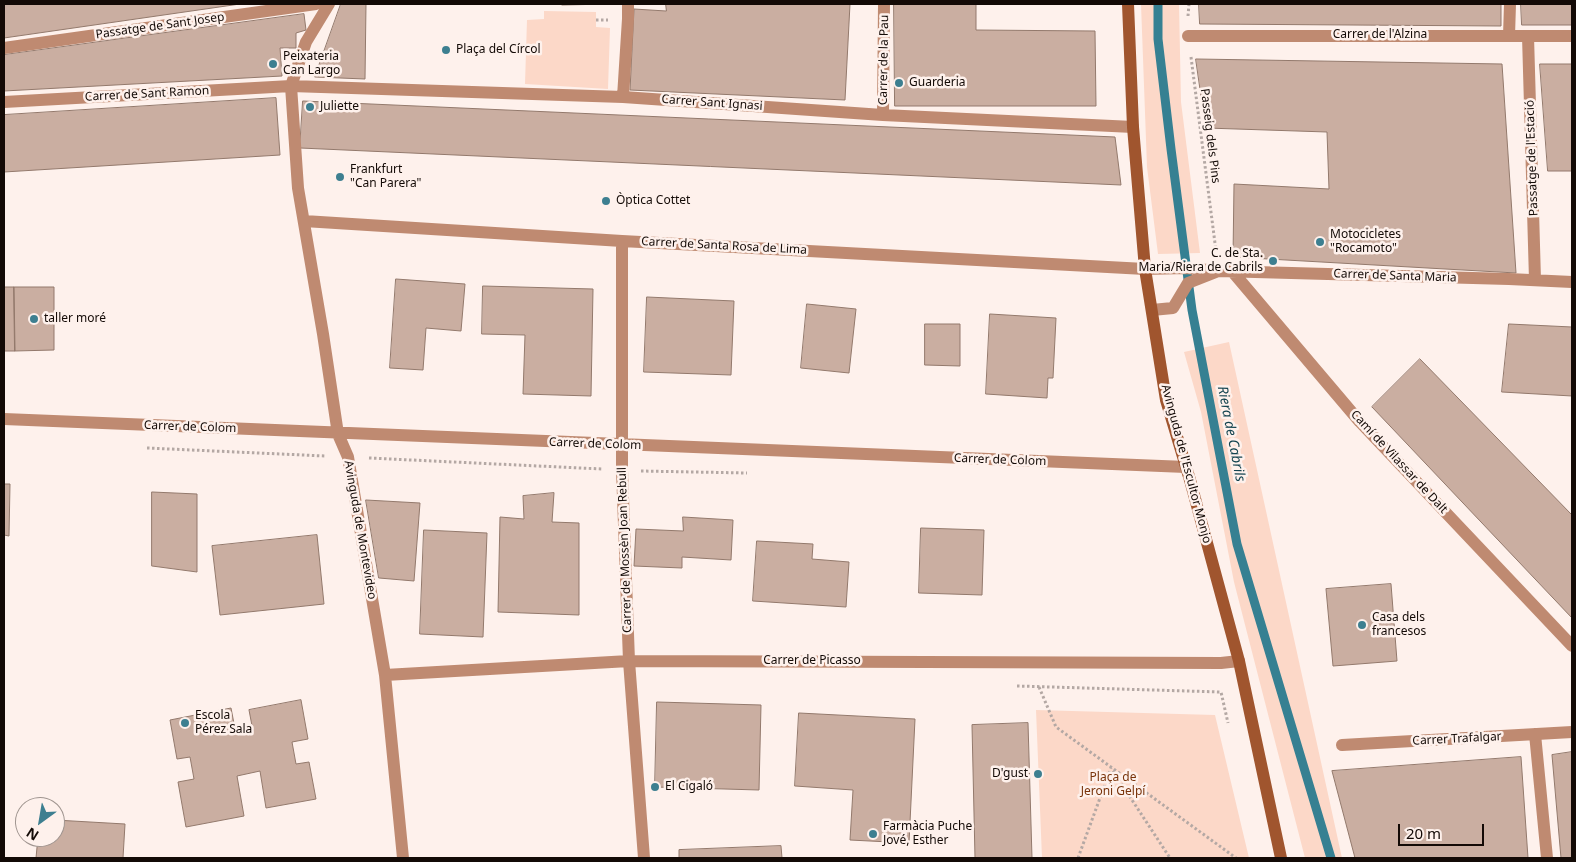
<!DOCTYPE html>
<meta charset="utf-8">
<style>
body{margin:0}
#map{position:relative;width:1576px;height:862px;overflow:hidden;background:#fef1ec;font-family:"Noto Sans",sans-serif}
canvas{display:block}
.frame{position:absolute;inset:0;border:5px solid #130a06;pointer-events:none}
.north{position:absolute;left:15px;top:797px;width:50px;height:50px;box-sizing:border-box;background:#fef1ec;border:1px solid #a09590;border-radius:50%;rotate:212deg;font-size:14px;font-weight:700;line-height:20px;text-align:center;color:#130a06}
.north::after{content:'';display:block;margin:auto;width:18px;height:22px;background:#3d7f90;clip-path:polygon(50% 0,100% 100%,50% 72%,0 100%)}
.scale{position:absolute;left:1398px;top:824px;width:86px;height:22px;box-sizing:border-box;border:2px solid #130a06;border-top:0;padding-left:6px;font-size:15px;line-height:18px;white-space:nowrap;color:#130a06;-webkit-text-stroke:4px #fef1ec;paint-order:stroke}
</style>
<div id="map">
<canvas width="1576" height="862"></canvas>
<div class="frame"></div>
<div class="north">N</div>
<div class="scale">20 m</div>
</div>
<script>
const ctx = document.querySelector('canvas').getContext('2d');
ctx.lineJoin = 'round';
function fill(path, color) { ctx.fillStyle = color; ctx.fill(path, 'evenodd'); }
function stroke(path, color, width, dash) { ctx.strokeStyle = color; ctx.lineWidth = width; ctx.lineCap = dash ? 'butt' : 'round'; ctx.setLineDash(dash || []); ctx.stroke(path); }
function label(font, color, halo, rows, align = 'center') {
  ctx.font = font + ' "Noto Sans",sans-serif'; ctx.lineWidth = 5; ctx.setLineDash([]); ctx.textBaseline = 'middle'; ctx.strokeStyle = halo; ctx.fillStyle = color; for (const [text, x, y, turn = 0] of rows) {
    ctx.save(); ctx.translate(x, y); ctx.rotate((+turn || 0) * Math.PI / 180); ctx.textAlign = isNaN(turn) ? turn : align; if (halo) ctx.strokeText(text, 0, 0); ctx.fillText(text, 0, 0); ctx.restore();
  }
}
fill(new Path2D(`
 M 1141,4 L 1179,4 L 1181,102 L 1200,253 L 1158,254 L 1147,167 Z
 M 544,11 L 596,12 L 596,27 L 610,28 L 608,89 L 525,84 L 527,20 L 544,19 Z
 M 1229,342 L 1342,858 L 1305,858 L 1234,582 L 1201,412 L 1184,352 Z
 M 1036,710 L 1215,715 L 1249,858 L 1042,858 Z`), '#fcd8c8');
stroke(new Path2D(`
 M 1158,4 L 1158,39 L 1171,149 L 1192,310 L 1237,544 L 1331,858`), '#368092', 9);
const building = new Path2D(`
 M 4,4 L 240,4 L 4,38 Z
 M 341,4 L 366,4 L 365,79 L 315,77 Z
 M 562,4 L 610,4 L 562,5 Z
 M 666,4 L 850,4 L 845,100 L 630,90 L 634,9 L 666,11 Z
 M 894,4 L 976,4 L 976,30 L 1095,31 L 1096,106 L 895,106 Z
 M 1199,4 L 1501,4 L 1501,26 L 1200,24 Z
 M 1521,4 L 1572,4 L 1572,25 L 1522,25 Z
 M 304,14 L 306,30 L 296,33 L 296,48 L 280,48 L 282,76 L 4,91 L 4,55 Z
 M 1196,59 L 1502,64 L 1516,273 L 1233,257 L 1234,184 L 1329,189 L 1327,132 L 1206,128 Z
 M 1540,64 L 1572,64 L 1572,171 L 1548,171 Z
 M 276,98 L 280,155 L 4,172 L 4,115 Z
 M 303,101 L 1115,137 L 1121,185 L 300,148 Z
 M 396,279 L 465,284 L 461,331 L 426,328 L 423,370 L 390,368 Z
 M 483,286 L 593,289 L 591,396 L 523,394 L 525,335 L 482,334 Z
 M 4,287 L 14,287 L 15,351 L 4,351 Z
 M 14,287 L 54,287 L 54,350 L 15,351 Z
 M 647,297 L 734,301 L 731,375 L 644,372 Z
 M 807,304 L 856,309 L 849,373 L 801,368 Z
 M 990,314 L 1056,318 L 1053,378 L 1048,378 L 1047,398 L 986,394 Z
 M 925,324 L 960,324 L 960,366 L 925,365 Z
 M 1509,324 L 1572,327 L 1572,396 L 1502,392 Z
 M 1420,359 L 1572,515 L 1572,618 L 1372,407 Z
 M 4,484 L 10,484 L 9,536 L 4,535 Z
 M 152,492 L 197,494 L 197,572 L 152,566 Z
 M 554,493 L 552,522 L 579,523 L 579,615 L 498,612 L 500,517 L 524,519 L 523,496 Z
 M 366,500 L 420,503 L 414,581 L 379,578 Z
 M 683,517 L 733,520 L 731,560 L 682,557 L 682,568 L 634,566 L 636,529 L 683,531 Z
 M 921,528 L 984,530 L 982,595 L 919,593 Z
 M 424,530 L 487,533 L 483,637 L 420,634 Z
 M 317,535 L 324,604 L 220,615 L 212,546 Z
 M 757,541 L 813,544 L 812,559 L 849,562 L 846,607 L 753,601 Z
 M 1391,584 L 1397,661 L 1333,666 L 1326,589 Z
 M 301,700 L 308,739 L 292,742 L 296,764 L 309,762 L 316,799 L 266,808 L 260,771 L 237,776 L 244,816 L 186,827 L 178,782 L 194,779 L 190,757 L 177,759 L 170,720 L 231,708 L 236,734 L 253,731 L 249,710 Z
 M 657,702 L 761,705 L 759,790 L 655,787 Z
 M 799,713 L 915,719 L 909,843 L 850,840 L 853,790 L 795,786 Z
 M 1028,723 L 1032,858 L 975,858 L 972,725 Z
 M 1572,752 L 1572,858 L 1561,858 L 1552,755 Z
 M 1521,757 L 1528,858 L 1355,858 L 1332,771 Z
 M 55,820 L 125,824 L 123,858 L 36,858 L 38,837 L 55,837 Z
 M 781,846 L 782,858 L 679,858 L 679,850 Z`);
fill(building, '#caaea1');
stroke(building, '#93796c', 1);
stroke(new Path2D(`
 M 1188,16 L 1189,4
 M 596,20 L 608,20
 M 1191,57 L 1216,251
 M 147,448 L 325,456
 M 369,458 L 602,469
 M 641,471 L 747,473
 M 1017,686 L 1221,692 L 1228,723
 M 1039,687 L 1056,727 L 1236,858
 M 1113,771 L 1170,858
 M 1078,858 L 1111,768`), '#b4a8a4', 3, [2.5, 2.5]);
stroke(new Path2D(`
 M 329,4 L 306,42 L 291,86 L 298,188 L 323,334 L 338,434 L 348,457 L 385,675 L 403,858
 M 1188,36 L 1572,36
 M 1509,36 L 1510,4
 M 1528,36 L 1535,280
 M 4,48 L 316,4
 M 623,97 L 628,19 L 628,4
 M 4,102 L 291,86 L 623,97 L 883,115 L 1133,127
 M 883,115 L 884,4
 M 304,221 L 622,241 L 1145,269 L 1186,268 L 1219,271 L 1509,279 L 1572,282
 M 622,241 L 622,470 L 629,661 L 644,858
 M 1232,271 L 1360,422 L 1572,646
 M 1152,310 L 1173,308 L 1188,283 L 1216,272
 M 4,419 L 1186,467
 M 385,675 L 629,661 L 1221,663 L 1239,661
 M 1535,734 L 1547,858
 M 1342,745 L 1572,732`), '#bf8a71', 12);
stroke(new Path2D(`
 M 1128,4 L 1133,127 L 1145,269 L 1166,400 L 1190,480 L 1239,661 L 1281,858`), '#a0552e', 12);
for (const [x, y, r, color] of [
 [446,50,5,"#3d7f90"],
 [273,64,5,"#3d7f90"],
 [899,83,5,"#3d7f90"],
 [310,107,5,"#3d7f90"],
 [340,177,5,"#3d7f90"],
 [606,201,5,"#3d7f90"],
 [1320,242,5,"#3d7f90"],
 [1273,261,5,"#3d7f90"],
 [34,319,5,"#3d7f90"],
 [1362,625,5,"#3d7f90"],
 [185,723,5,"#3d7f90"],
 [1038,774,5,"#3d7f90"],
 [655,787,5,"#3d7f90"],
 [873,834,5,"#3d7f90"]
]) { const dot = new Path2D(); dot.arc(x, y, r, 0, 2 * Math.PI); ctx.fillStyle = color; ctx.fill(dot); stroke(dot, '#fef1ec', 2); }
label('12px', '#130a06', '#fef1ec', [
 ["Passatge de Sant Josep",160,26,-8],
 ["Carrer de l'Alzina",1380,35],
 ["Carrer de la Pau",884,60,-89],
 ["Carrer de Sant Ramon",147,94,-3],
 ["Carrer Sant Ignasi",712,103,4],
 ["Passeig dels Pins",1210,136,83],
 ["Passatge de l'Estació",1532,158,-92],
 ["Carrer de Santa Rosa de Lima",724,246,3],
 ["Carrer de Santa Maria",1395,276,2],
 ["Carrer de Colom",190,427,2],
 ["Carrer de Colom",595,444,2],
 ["Carrer de Colom",1000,460,2],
 ["Camí de Vilassar de Dalt",1399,462,47],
 ["Avinguda de l'Escultor Monjo",1186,464,75],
 ["Avinguda de Montevideo",360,530,80],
 ["Carrer de Mossèn Joan Rebull",625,550,-92],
 ["Carrer de Picasso",812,661],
 ["Carrer Trafalgar",1457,739,-3]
]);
label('12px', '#130a06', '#fef1ec', [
 ["Plaça del Círcol",456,50],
 ["Peixateria",283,57],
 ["Can Largo",283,71],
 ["Guarderia",909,83],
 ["Juliette",320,107],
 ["Frankfurt",350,170],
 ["\"Can Parera\"",350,184],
 ["Òptica Cottet",616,201],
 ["Motocicletes",1330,235],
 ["\"Rocamoto\"",1330,249],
 ["C. de Sta.",1263,254,"right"],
 ["Maria/Riera de Cabrils",1263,268,"right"],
 ["taller moré",44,319],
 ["Casa dels",1372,618],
 ["francesos",1372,632],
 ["Escola",195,716],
 ["Pérez Sala",195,730],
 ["D'gust",1028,774,"right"],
 ["El Cigaló",665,787],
 ["Farmàcia Puche",883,827],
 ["Jové, Esther",883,841]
], 'left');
label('12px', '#79340b', '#fef1ec', [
 ["Plaça de",1113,778],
 ["Jeroni Gelpí",1113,792]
]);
label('italic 14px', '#13434f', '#fef1ec', [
 ["Riera de Cabrils",1231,434,79]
]);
</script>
